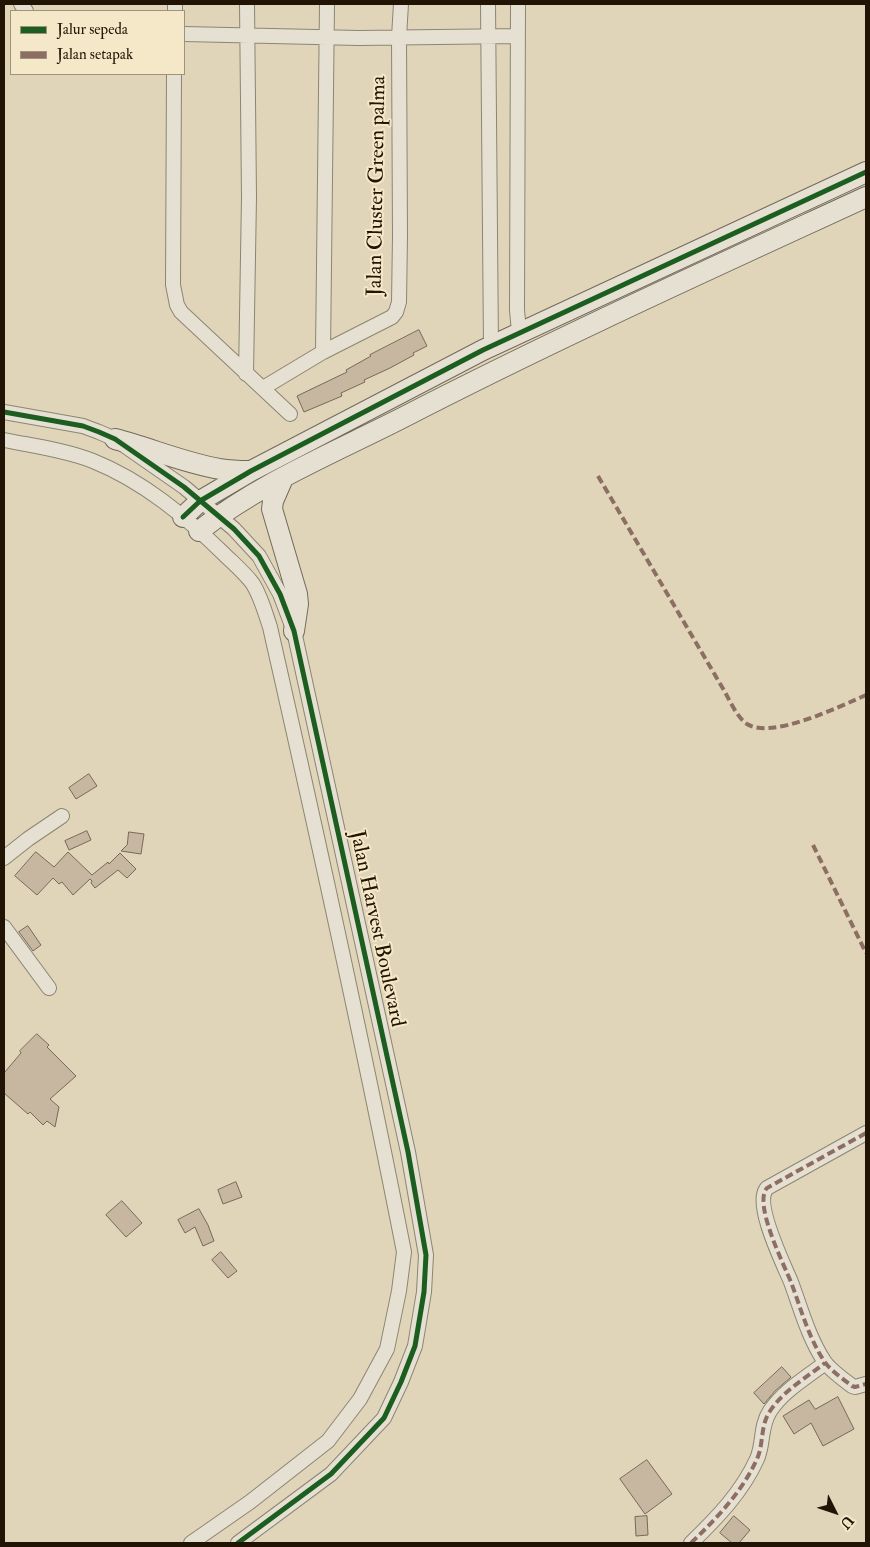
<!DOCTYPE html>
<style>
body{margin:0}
#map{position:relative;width:870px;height:1547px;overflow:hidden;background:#e0d5b9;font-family:"IM FELL Double Pica",serif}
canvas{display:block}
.frame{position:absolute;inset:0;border:5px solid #211405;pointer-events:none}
.legend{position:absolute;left:10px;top:10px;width:175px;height:65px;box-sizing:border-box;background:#f5e8c8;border:1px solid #a0937a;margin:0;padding:6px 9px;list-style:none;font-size:15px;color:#211405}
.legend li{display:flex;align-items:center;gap:10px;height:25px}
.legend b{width:25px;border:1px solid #a0937a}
.north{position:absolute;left:810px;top:1487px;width:50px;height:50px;-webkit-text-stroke:4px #f5e8c8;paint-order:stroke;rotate:131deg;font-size:14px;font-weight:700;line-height:20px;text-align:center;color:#211405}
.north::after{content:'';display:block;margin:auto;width:18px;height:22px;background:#211405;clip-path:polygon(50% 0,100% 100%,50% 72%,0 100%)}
</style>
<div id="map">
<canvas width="870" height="1547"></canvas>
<div class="frame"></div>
<ul class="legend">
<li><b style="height:6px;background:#1b5e20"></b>Jalur sepeda</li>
<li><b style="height:6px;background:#8d6e63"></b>Jalan setapak</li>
</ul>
<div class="north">U</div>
</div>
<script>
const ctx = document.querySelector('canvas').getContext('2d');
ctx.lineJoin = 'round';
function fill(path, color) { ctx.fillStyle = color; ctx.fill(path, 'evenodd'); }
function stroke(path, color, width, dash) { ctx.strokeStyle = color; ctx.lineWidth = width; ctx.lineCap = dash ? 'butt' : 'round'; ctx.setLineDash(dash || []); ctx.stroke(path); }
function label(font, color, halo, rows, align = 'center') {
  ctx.font = font + ' "IM FELL Double Pica",serif'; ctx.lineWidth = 4; ctx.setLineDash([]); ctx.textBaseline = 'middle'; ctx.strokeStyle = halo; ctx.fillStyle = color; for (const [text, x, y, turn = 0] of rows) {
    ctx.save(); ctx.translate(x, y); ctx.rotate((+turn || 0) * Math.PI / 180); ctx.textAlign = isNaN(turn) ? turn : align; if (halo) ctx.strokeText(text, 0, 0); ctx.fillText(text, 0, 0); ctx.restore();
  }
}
const building = new Path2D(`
 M 419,330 L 427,346 L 413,353 L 414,355 L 390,368 L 364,380 L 365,382 L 341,393 L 342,396 L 304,412 L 297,396 L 347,372 L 346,370 L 371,356 L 370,355 Z
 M 89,774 L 97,786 L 76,799 L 69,788 Z
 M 87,831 L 91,840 L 69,850 L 65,841 Z
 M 129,832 L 144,834 L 141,854 L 121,851 L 127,845 Z
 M 36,852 L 54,867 L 68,852 L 92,875 L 108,862 L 109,864 L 120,853 L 136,869 L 127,878 L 118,870 L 95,888 L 91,883 L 92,881 L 90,879 L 73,895 L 62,882 L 59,884 L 53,878 L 37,895 L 15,876 Z
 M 28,926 L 41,945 L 33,951 L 19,932 Z
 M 37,1034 L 49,1045 L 47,1047 L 76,1076 L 50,1099 L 59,1107 L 55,1127 L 47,1121 L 43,1125 L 30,1112 L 28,1114 L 4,1093 L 4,1073 L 21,1053 L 20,1051 Z
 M 236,1182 L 242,1197 L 223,1204 L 218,1190 Z
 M 122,1201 L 142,1223 L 126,1237 L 106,1215 Z
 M 199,1209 L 208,1225 L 214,1241 L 203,1246 L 195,1227 L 185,1233 L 178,1220 Z
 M 221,1252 L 237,1271 L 228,1278 L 212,1260 Z
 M 782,1367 L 791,1377 L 775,1391 L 764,1404 L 754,1393 Z
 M 838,1397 L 854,1429 L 823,1446 L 811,1423 L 794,1434 L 783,1416 L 809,1400 L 815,1409 Z
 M 647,1460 L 672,1494 L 645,1514 L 620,1479 Z
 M 647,1516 L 648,1535 L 636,1536 L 635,1517 Z
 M 734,1516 L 750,1530 L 739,1543 L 732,1543 L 720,1533 Z`);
fill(building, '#c7b7a1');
stroke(building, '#726a5b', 1);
const street = new Path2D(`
 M 21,4 L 26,11
 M 175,4 L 175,11
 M 488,4 L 491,346
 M 518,4 L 517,310 L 519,332
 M 184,34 L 359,38 L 517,36
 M 174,74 L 173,285 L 177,305 L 181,312 L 290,414
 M 323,352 L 327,4
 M 246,374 L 249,197 L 247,4
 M 263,388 L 323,352 L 392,317 L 396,312 L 399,302 L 400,236 L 399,37 L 401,4
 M 4,412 L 83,426 L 99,432 L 115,439 L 184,487 L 234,529 L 259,556 L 280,594 L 294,631 L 408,1152 L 426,1255 L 424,1292 L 415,1346 L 401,1382 L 384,1418 L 331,1474 L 238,1543
 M 4,440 C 33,446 65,450 93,461 C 143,481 186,517 224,554 C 233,563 245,573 253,584 C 261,597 265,612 270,627 C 317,834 363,1042 404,1252 L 399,1291 L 387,1349 L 360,1399 L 328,1441 L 250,1502 L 191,1543
 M 4,858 L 28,839 L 62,816
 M 4,927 L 49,988
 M 866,1133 L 767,1188 C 753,1203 784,1265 791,1282 C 801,1309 808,1336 824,1361 C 830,1370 843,1379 852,1386 L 855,1387 L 866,1384
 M 691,1543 C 717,1518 742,1492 757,1459 C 764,1443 760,1426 770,1411 C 784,1390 806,1378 825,1363`);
const secondary = new Path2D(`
 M 115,439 C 150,448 184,463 220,469 C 230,471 241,471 251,471
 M 283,478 L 273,501 L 272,509 L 297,594 L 298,604 L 294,631
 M 183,517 L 200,501 L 251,471 L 483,350 L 866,172
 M 199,531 C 258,484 333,453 400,419 C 553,340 710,269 866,197`);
stroke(street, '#8c8573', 16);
stroke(secondary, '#726a5b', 22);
stroke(street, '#e5e0d2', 14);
stroke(secondary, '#e5e0d2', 20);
stroke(new Path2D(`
 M 598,476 L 725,692 C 731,703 737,717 747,724 C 771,740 841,706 866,695
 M 813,845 L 866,953
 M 866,1133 L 767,1188 C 753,1203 784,1265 791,1282 C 801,1309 808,1336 824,1361 C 830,1370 843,1379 852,1386 L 855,1387 L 866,1384
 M 691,1543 C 717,1518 742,1492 757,1459 C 764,1443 760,1426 770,1411 C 784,1390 806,1378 825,1363`), '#8d6e63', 4, [8, 4]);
stroke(new Path2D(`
 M 4,412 L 83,426 L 99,432 L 115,439 L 184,487 L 234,529 L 259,556 L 280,594 L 294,631 L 408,1152 L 426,1255 L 424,1292 L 415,1346 L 401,1382 L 384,1418 L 331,1474 L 238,1543
 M 183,517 L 200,501 L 251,471 L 483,350 L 866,172`), '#1b5e20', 5);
label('21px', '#211405', '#f5e8c8', [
 ["Jalan Cluster Green palma",378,186,-89],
 ["Jalan Harvest Boulevard",376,929,78]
]);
</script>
